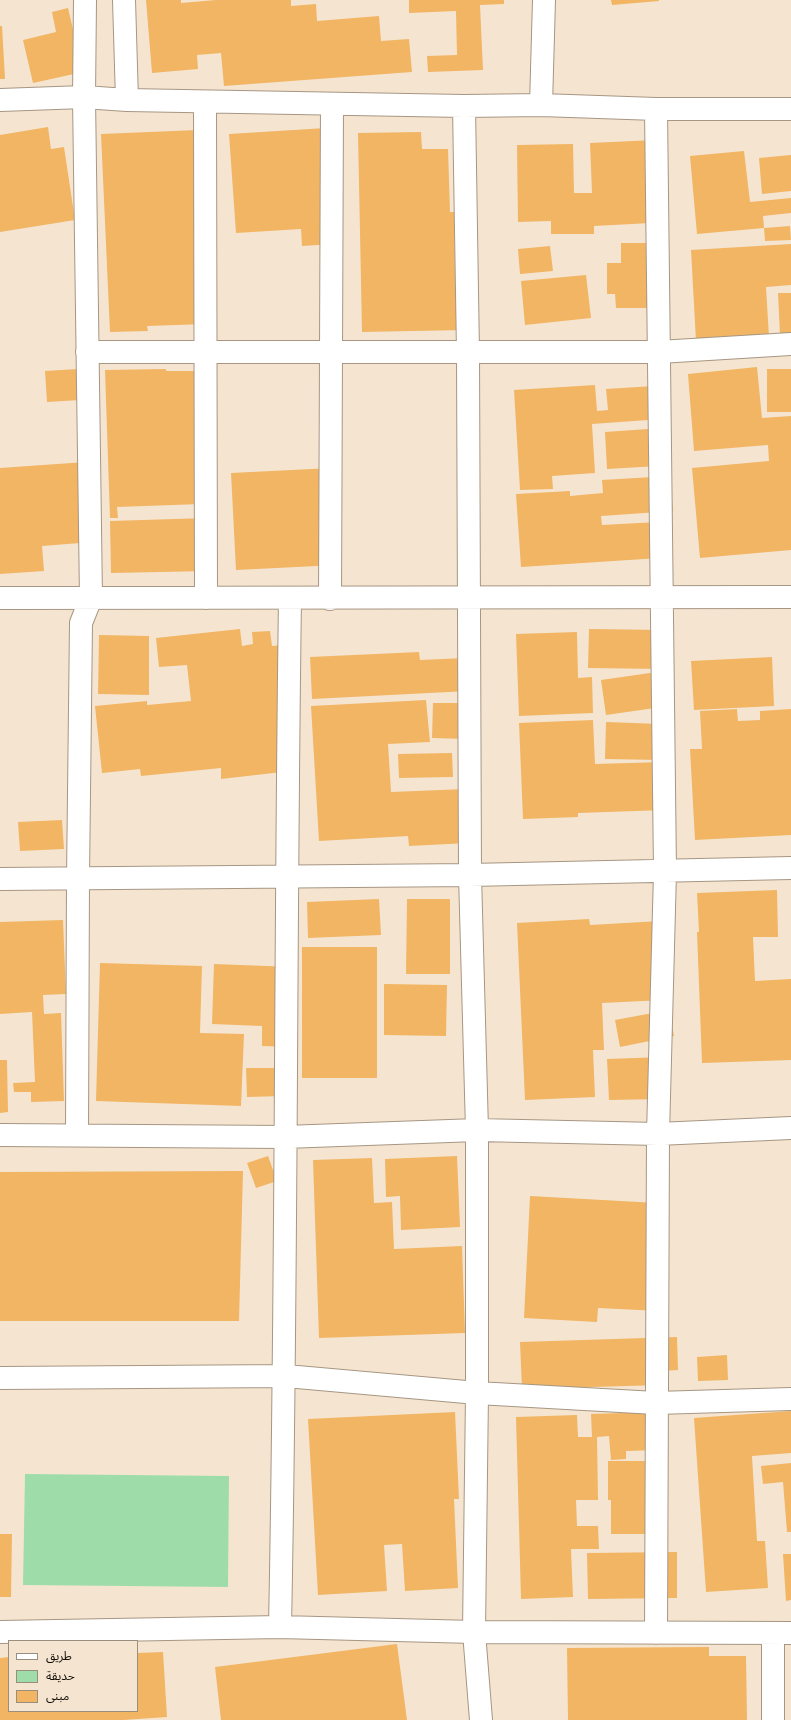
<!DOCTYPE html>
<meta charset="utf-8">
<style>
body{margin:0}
#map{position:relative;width:791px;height:1720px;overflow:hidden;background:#f5e5d0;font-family:"Roboto Condensed","Noto Sans Arabic",sans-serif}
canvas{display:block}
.legend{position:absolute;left:8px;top:1640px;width:130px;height:72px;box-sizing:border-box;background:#f5e5d0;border:1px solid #9a8e7f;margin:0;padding:5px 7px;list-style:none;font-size:12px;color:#110c06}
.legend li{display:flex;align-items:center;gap:8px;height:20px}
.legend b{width:20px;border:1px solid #9a8e7f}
</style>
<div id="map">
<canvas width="791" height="1720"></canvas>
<ul class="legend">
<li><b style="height:5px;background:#fff"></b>طريق</li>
<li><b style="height:11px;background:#9eddaa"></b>حديقة</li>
<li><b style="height:11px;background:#f1b564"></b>مبنى</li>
</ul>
</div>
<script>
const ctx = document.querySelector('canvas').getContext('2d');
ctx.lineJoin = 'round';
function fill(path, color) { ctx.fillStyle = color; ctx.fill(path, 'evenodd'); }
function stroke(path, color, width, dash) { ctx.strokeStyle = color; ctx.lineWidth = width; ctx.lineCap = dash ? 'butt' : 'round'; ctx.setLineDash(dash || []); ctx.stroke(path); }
fill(new Path2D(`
 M 25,1474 L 229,1476 L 228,1587 L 23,1585 Z`), '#9eddaa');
fill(new Path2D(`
 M 146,0 L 181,0 L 181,3 L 216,0 L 291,0 L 291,6 L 316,4 L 317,21 L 379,16 L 381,41 L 409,39 L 412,72 L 224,86 L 221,53 L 197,55 L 198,69 L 152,73 Z
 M 409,0 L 504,0 L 504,4 L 480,5 L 483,70 L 428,72 L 427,56 L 457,55 L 456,11 L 409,13 Z
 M 611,0 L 659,0 L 659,1 L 612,5 Z
 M 68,8 L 83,72 L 33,83 L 23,40 L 56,32 L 52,12 Z
 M 0,26 L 2,26 L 5,79 L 0,79 Z
 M 48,127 L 51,149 L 64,147 L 75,220 L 0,232 L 0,135 Z
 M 326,128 L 334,244 L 302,246 L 301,229 L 236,233 L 229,134 Z
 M 197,130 L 206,324 L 147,326 L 148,331 L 110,332 L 101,134 Z
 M 421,132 L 422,149 L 448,149 L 450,212 L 454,212 L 455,278 L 464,278 L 465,330 L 362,332 L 358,133 Z
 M 655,140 L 651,223 L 594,226 L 594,234 L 551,234 L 551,221 L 518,222 L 517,145 L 573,144 L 574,193 L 592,193 L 590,143 Z
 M 744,151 L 750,202 L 791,198 L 791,213 L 763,216 L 764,228 L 697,234 L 690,156 Z
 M 791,155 L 791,191 L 762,194 L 759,158 Z
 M 790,226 L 791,240 L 765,241 L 764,228 Z
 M 621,243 L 656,243 L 656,308 L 616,308 L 615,294 L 607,294 L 607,263 L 621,263 Z
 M 791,244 L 791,285 L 766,287 L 769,337 L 696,341 L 691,250 Z
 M 550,246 L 553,271 L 520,274 L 518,249 Z
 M 586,275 L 591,318 L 525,325 L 521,281 Z
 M 778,293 L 791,293 L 791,334 L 780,335 Z
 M 757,367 L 762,418 L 791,416 L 791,550 L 700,558 L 692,468 L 769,461 L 768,445 L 694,451 L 688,374 Z
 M 78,369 L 80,400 L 47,402 L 45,371 Z
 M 166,369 L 166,371 L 197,371 L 201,504 L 117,507 L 118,518 L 110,518 L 105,370 Z
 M 767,369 L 791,369 L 791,412 L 767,412 Z
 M 595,385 L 597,411 L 608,410 L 606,389 L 654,386 L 659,466 L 607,469 L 605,432 L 648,429 L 648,420 L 592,424 L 595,473 L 552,476 L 553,489 L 520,490 L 514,390 Z
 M 86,462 L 80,543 L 42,546 L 44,571 L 0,574 L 0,468 Z
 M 332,468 L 337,565 L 236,570 L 231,473 Z
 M 670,476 L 673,511 L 601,516 L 602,525 L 658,522 L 660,558 L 521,567 L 516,494 L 570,491 L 570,496 L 603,493 L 602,480 Z
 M 208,518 L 209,571 L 111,573 L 110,521 Z
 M 240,629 L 242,646 L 253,644 L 252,632 L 270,631 L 272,646 L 284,645 L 291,771 L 221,779 L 221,768 L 141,776 L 140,769 L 102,773 L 95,706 L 147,701 L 147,705 L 191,701 L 187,665 L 159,667 L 156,638 Z
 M 589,629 L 663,630 L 663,669 L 588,668 Z
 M 577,632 L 578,678 L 592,677 L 593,713 L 519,716 L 516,634 Z
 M 99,635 L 149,636 L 149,695 L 98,694 Z
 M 419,652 L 420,660 L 466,658 L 468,691 L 312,699 L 310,657 Z
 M 772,657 L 774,706 L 694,710 L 691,661 Z
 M 657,672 L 662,707 L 606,715 L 601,680 Z
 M 426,700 L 430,742 L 388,744 L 391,792 L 465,789 L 468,843 L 409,846 L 408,836 L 319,841 L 311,706 Z
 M 433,703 L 466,703 L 465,739 L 432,738 Z
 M 737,709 L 738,721 L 760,720 L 760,711 L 791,709 L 791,835 L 695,840 L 690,749 L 702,749 L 700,711 Z
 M 593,720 L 595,764 L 663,762 L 665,810 L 578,813 L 578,817 L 523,819 L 519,723 Z
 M 606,722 L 661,724 L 660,760 L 605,759 Z
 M 452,753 L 453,777 L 399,778 L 398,754 Z
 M 62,820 L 64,849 L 20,851 L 18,822 Z
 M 777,890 L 778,937 L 753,937 L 755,981 L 791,979 L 791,1060 L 702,1063 L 697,932 L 699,932 L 697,893 Z
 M 379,899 L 381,935 L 308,938 L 307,902 Z
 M 407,899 L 450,899 L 450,974 L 406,974 Z
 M 589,919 L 590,925 L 660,921 L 664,1000 L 602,1003 L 604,1050 L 593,1050 L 595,1097 L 525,1100 L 517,923 Z
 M 63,920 L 66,994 L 43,995 L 44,1014 L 61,1013 L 64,1101 L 31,1102 L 31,1092 L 14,1092 L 13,1083 L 35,1082 L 32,1012 L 0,1014 L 0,922 Z
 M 302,947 L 377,947 L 377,1078 L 302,1078 Z
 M 100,963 L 202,966 L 200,1033 L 244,1034 L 241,1106 L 96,1101 Z
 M 214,964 L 293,967 L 291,1047 L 262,1046 L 262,1026 L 212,1024 Z
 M 384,984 L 447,985 L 446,1036 L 384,1035 Z
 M 669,1010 L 674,1036 L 620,1047 L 615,1020 Z
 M 662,1057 L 663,1099 L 609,1100 L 607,1059 Z
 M 0,1060 L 7,1060 L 8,1112 L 0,1113 Z
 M 246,1068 L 282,1068 L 283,1096 L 247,1097 Z
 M 268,1156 L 277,1181 L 256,1188 L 247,1163 Z
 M 457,1156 L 460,1227 L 401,1230 L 400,1196 L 386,1197 L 385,1159 Z
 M 372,1158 L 374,1203 L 392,1202 L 394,1249 L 462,1246 L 465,1333 L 319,1338 L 313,1160 Z
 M 243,1171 L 239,1321 L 0,1321 L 0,1172 Z
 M 530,1196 L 657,1203 L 659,1311 L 598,1308 L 597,1322 L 524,1318 Z
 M 677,1337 L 678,1370 L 660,1371 L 661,1385 L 522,1389 L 520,1342 Z
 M 727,1355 L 728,1380 L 698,1381 L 697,1357 Z
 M 791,1411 L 791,1453 L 752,1456 L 757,1541 L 765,1541 L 768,1588 L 706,1592 L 694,1418 Z
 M 455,1412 L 459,1499 L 454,1499 L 458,1588 L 405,1591 L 402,1544 L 384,1545 L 387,1591 L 318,1595 L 308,1419 Z
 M 656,1412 L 658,1450 L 626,1451 L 626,1459 L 611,1460 L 609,1436 L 597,1437 L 598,1500 L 576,1500 L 577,1526 L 598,1526 L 599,1549 L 571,1549 L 573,1597 L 521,1599 L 516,1417 L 577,1415 L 578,1437 L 592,1437 L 591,1414 Z
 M 608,1461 L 658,1461 L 659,1534 L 611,1534 L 611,1500 L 608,1500 Z
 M 791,1463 L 791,1532 L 787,1532 L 783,1482 L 763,1484 L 761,1466 Z
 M 0,1534 L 12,1534 L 11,1597 L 0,1597 Z
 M 677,1552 L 677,1598 L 588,1599 L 587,1553 Z
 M 783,1554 L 791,1554 L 791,1600 L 786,1601 Z
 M 397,1644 L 407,1720 L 221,1720 L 215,1667 Z
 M 709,1647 L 709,1656 L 746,1656 L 747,1720 L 568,1720 L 567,1648 Z
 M 163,1652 L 167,1717 L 123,1720 L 0,1720 L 0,1658 L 9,1657 L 9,1711 L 137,1711 L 137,1653 Z`), '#f1b564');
const street = new Path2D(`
 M 124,0 L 127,100
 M 0,100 L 84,97 L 127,100 L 464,106 L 541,105 L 656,109 L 791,109
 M 205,102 L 206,598
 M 541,105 L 544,0
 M 464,106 L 468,353 L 470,875 L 477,1130 L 477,1393 L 474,1632 L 481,1720
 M 87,352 L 659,352 L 791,344
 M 0,598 L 791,597
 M 330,599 L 332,104
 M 0,879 L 470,875 L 791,868
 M 77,1134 L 78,878 L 81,623 L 91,598 L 84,97 L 85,0
 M 0,1135 L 285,1137 L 477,1130 L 658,1134 L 791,1128
 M 0,1378 L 286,1376 L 477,1393 L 656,1403 L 791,1399
 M 280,1627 C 287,1285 285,942 290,599
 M 0,1632 L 280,1627 L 474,1632 L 791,1633
 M 656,1633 L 658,1134 L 665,872 L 656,109
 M 773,1633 L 773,1720`);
stroke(street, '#a69683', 24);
stroke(street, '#fff', 22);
</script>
